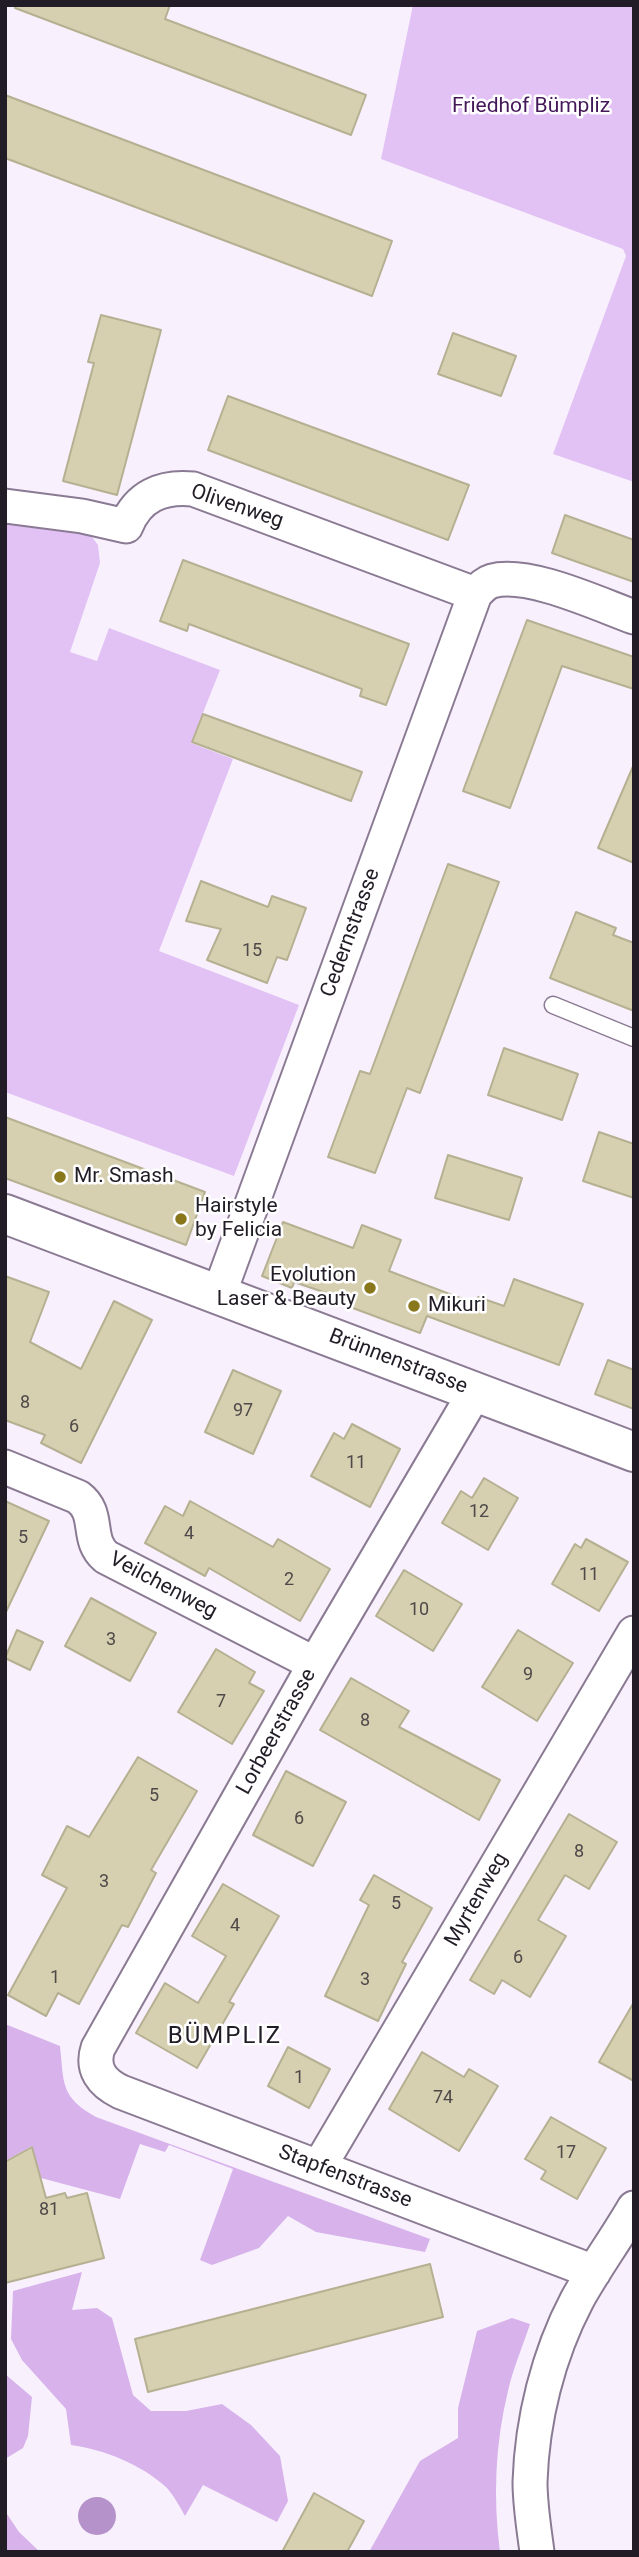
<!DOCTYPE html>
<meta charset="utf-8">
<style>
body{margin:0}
#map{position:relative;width:639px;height:2557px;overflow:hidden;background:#f8f1fd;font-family:Roboto,sans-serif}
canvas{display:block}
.frame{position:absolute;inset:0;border:7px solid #221c26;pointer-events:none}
</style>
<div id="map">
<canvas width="639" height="2557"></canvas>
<div class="frame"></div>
</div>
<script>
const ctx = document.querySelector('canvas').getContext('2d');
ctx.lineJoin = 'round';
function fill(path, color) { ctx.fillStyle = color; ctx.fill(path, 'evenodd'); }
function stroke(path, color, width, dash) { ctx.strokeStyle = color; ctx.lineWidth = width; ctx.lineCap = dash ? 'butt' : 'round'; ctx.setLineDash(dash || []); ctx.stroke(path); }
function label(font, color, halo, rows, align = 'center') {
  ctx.font = font + ' Roboto,sans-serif'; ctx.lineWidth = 5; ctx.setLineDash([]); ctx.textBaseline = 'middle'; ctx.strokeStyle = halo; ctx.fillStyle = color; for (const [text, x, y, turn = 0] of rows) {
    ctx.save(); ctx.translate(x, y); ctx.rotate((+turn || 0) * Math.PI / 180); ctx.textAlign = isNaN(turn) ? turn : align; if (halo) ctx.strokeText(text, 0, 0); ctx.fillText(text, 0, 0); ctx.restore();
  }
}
fill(new Path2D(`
 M 413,5 L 634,5 L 634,482 L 553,454 L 626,256 L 623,249 L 381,159 Z
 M 5,518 L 90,534 L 98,545 L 100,563 L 70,652 L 97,661 L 109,628 L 220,670 L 191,743 L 233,759 L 159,951 L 299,1005 L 234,1176 L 5,1092 Z`), '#e2c2f5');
fill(new Path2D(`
 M 5,2024 L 60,2046 C 64,2083 60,2097 96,2117 L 430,2239 L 425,2252 L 316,2232 L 288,2216 L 259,2248 L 212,2265 L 200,2260 L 233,2169 L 169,2145 L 165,2152 L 140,2144 L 120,2199 L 41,2178 L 32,2146 L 5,2161 Z
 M 82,2272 L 72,2310 L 97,2308 L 112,2318 L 133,2395 L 151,2411 L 186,2411 L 222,2404 L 251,2425 L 280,2456 L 288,2501 L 277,2522 L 203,2485 L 185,2516 C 180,2507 174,2496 167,2488 C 141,2464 105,2450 71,2445 L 66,2409 L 22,2360 L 11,2339 L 13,2291 Z
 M 512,2318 L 530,2324 C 523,2346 513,2368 508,2391 C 495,2444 493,2498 500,2552 L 369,2552 L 420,2461 L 458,2438 L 458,2408 L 477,2331 Z
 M 5,2374 L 32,2397 L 28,2436 L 23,2448 L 5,2459 Z
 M 5,2511 L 19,2532 L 40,2552 L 5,2552 Z`), '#d7b2eb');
fill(new Path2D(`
 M78 2516a19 19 0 1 1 38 0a19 19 0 1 1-38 0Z`), '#b592c9');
const building = new Path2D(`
 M 16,5 L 170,5 L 165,19 L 366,95 L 351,135 L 15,8 Z
 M 5,95 L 392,241 L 372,296 L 5,158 Z
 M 101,315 L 161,330 L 117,495 L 63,481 L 94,363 L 88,362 Z
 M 453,333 L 516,356 L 501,396 L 438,374 Z
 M 228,396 L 469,485 L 448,540 L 208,450 Z
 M 565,515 L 634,540 L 634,582 L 552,553 Z
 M 183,560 L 409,644 L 386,705 L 360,696 L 362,689 L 189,624 L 187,631 L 160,621 Z
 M 527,620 L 634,657 L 634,689 L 562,666 L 510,808 L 463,791 Z
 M 203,714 L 362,772 L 351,801 L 192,742 Z
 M 634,764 L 634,863 L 598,848 Z
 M 448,864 L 499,882 L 420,1093 L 407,1088 L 375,1173 L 328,1157 L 360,1071 L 370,1074 Z
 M 201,881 L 268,907 L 272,896 L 306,908 L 287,960 L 277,957 L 267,983 L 207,960 L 221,929 L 186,921 Z
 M 576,912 L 616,928 L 613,935 L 634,943 L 634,1011 L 550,978 Z
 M 504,1048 L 578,1074 L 562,1120 L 488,1095 Z
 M 5,1117 L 205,1192 L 186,1245 L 5,1178 Z
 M 599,1132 L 634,1144 L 634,1198 L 583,1181 Z
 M 448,1155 L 522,1178 L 509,1220 L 435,1198 Z
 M 283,1222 L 353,1248 L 362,1225 L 401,1240 L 389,1271 L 476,1304 L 478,1297 L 504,1306 L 514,1279 L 583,1304 L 559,1365 L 427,1316 L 420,1333 L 342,1304 L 344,1299 L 294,1282 L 292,1288 L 262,1276 Z
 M 5,1276 L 49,1292 L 30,1342 L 81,1369 L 114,1301 L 152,1320 L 81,1463 L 41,1443 L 45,1435 L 5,1420 Z
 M 608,1360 L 634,1370 L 634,1409 L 595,1394 Z
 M 233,1370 L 281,1391 L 253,1454 L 205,1432 Z
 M 352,1424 L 400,1449 L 370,1507 L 311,1476 L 334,1433 L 344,1439 Z
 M 484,1478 L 518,1498 L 488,1550 L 442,1523 L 461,1491 L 472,1498 Z
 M 5,1501 L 49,1521 L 5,1614 Z
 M 190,1501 L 273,1547 L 278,1539 L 330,1569 L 300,1621 L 209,1568 L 205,1576 L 145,1543 L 165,1506 L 183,1516 Z
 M 586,1539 L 628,1562 L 599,1611 L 552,1584 L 575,1544 L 581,1548 Z
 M 404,1570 L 462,1604 L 433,1651 L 376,1616 Z
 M 91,1598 L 156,1633 L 130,1681 L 65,1646 Z
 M 17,1630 L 43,1642 L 30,1670 L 5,1658 Z
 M 518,1630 L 573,1663 L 537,1721 L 482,1687 Z
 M 216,1649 L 255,1672 L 249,1683 L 264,1691 L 232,1744 L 178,1712 Z
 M 351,1678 L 409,1711 L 399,1727 L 500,1780 L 479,1820 L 320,1730 Z
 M 138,1757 L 197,1791 L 151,1870 L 156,1873 L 128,1927 L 122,1925 L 79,2004 L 58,1993 L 46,2016 L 8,1995 L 67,1888 L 42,1875 L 67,1826 L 89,1837 Z
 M 286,1771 L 346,1802 L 313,1866 L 253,1835 Z
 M 569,1814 L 617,1842 L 589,1889 L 565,1875 L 538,1920 L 566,1936 L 530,1997 L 502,1980 L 494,1994 L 470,1980 Z
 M 374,1875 L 432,1908 L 402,1962 L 406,1964 L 378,2021 L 325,1996 L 369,1905 L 360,1900 Z
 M 223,1884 L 279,1916 L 229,2002 L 234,2004 L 197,2068 L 136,2033 L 165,1983 L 198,2003 L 226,1956 L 192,1936 Z
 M 634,2002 L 634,2081 L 599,2062 Z
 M 288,2047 L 330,2069 L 309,2108 L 268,2086 Z
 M 422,2052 L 464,2077 L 469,2069 L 498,2086 L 459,2151 L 389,2109 Z
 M 551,2117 L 606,2148 L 577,2199 L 541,2179 L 546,2171 L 525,2159 Z
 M 32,2147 L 46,2198 L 65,2193 L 67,2198 L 87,2193 L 104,2258 L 5,2283 L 5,2162 Z
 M 430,2264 L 443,2317 L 148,2392 L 135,2339 Z
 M 314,2493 L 364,2521 L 347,2552 L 282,2552 Z`);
fill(building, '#d6d0b1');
stroke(building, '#b6b092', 2);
const service = new Path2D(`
 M 553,1005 L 634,1038`);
const minor = new Path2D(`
 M 5,506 L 82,516 L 126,526 C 138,496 162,486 193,489 L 475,594
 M 219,1294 L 475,594 C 480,589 485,583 492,581 C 528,571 598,604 634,617
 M 475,1392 L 315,1664 L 98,2048 C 91,2069 102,2083 121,2092 L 594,2272
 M 5,1467 L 78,1497 C 101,1514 85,1539 106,1557 L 315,1664
 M 319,2167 L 634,1633
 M 537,2552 C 534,2529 530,2505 530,2482 C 532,2420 548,2355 577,2300 C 594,2269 616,2239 634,2208`);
const tertiary = new Path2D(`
 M 5,1214 L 634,1452`);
stroke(service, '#8a7a93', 19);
stroke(minor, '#8a7a93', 37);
stroke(tertiary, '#8a7a93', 42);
stroke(service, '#fff', 16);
stroke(minor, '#fff', 33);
stroke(tertiary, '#fff', 38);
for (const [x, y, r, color] of [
 [60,1177,7,"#89771c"],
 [181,1219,7,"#89771c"],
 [370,1288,7,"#89771c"],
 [414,1306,7,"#89771c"]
]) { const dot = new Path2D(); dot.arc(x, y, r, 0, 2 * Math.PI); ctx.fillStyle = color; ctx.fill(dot); stroke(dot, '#fff', 2.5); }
label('18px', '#4f4949', null, [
 ["15",252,951],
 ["8",25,1403],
 ["97",243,1411],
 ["6",74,1427],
 ["11",356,1463],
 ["12",479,1512],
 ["4",189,1534],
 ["5",23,1538],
 ["11",589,1575],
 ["2",289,1580],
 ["10",419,1610],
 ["3",111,1640],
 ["9",528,1675],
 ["7",221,1702],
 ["8",365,1721],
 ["5",154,1796],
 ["6",299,1819],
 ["8",579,1852],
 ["3",104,1882],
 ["5",396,1904],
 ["4",235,1926],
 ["6",518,1958],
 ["1",55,1978],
 ["3",365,1980],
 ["1",299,2078],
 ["74",443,2098],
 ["17",566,2153],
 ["81",49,2210]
]);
label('21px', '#45185a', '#fff', [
 ["Friedhof Bümpliz",531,107]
]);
label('21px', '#221c26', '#fff', [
 ["Olivenweg",237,507,19],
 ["Cedernstrasse",351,933,-70],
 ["Brünnenstrasse",398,1362,21],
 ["Veilchenweg",163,1586,28],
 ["Lorbeerstrasse",277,1732,-61],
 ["Myrtenweg",477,1900,-60],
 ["Stapfenstrasse",345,2177,21]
]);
label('21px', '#221c26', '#fff', [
 ["Mr. Smash",74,1177],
 ["Hairstyle",195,1207],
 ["by Felicia",195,1231],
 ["Evolution",356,1276,"right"],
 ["Laser & Beauty",356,1300,"right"],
 ["Mikuri",428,1306]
], 'left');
ctx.letterSpacing = '2px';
label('24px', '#221c26', '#fff', [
 ["BÜMPLIZ",225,2037]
]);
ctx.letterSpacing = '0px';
</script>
